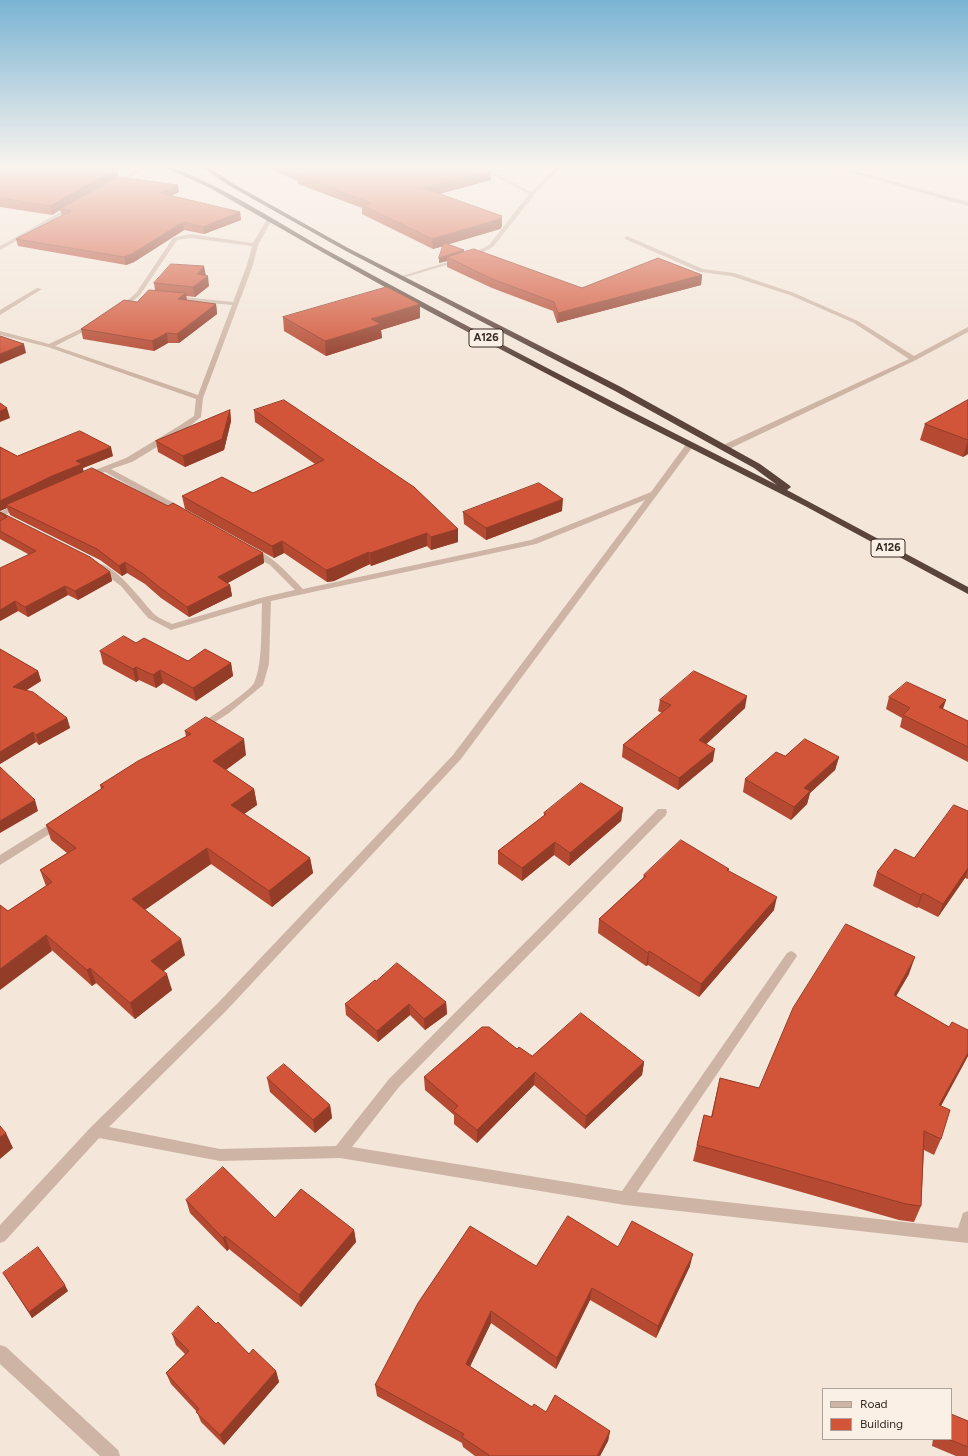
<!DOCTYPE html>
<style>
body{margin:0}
#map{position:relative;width:968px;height:1456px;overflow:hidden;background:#f4e6d9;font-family:Figtree,sans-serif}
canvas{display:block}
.legend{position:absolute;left:822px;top:1388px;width:130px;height:52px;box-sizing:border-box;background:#fbf0e6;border:1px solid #ada199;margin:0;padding:5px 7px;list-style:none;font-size:12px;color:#382b26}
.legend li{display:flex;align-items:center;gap:8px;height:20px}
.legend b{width:20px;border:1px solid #ada199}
</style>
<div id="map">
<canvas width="968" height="1456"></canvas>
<ul class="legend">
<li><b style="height:5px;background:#cdb4a4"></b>Road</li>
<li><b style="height:11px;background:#d25539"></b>Building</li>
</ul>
</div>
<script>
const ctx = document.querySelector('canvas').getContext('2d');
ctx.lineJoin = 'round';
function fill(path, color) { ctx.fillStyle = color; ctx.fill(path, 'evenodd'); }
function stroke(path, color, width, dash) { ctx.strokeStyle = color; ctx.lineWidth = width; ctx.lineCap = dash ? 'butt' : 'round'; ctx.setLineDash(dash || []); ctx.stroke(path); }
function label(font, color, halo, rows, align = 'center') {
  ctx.font = font + ' Figtree,sans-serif'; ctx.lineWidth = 3; ctx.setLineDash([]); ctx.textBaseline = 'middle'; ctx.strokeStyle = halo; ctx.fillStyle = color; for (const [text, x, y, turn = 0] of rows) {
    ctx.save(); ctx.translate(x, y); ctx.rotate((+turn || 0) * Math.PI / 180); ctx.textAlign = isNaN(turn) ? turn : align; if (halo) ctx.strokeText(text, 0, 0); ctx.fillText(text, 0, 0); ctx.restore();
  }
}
fill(new Path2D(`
 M 141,167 L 147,167 L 117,185 L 113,184 Z
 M 476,167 L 483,167 L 531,192 L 556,167 L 561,167 L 534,195 L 493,247 L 474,257 L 399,279 L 399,277 L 470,255 L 489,245 L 529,194 Z
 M 832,167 L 841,167 L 968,202 L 968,206 Z
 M 73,205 L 76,207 L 75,208 L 0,250 L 0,246 Z
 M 267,219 L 272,220 L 258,245 L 253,265 L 203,398 L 201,417 L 185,430 L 132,462 L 111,469 L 183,508 L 183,512 L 177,512 L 105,472 L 88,479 L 82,479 L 82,475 L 126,458 L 179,426 L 194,416 L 196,399 L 48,347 L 0,335 L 0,331 L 49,344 L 91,324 L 95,324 L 95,326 L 55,346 L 198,395 L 232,305 L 174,300 L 171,298 L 174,296 L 233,302 L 247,265 L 252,246 L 190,238 L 177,240 L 140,295 L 121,311 L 116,310 L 136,293 L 173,238 L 190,234 L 253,243 Z
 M 627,236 L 703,269 L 734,273 L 794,293 L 858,321 L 914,356 L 966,328 L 968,327 L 968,332 L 916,360 L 727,450 L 721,450 L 721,446 L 909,359 L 854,323 L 790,295 L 731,276 L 700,272 L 625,239 L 624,238 Z
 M 37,288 L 42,289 L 0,315 L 0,310 Z
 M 687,443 L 690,443 L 694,445 L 461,759 L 226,1011 L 109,1127 L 220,1149 L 336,1146 L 389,1079 L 658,809 L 666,809 L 667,812 L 666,815 L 399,1087 L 352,1147 L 622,1191 L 787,953 L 791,951 L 795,953 L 797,956 L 795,959 L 637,1192 L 958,1228 L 963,1213 L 968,1211 L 968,1243 L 625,1205 L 340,1158 L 220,1161 L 99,1138 L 5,1241 L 0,1243 L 0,1225 L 91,1127 L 218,1003 L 453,755 L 645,500 L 536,544 L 271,601 L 269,664 L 263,685 L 229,713 L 201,731 L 197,730 L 196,728 L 197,726 C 208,719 249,692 254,683 C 263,665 261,624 262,603 L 171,630 L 148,618 L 121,586 L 97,568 L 96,566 L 97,564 C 112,561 143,602 153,613 C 158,618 166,621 172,624 L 264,597 L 295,590 L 270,565 L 249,553 L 248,551 L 249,549 C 264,546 293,579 303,589 L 531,540 L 651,492 Z
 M 17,504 L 20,504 L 24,506 L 0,517 L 0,512 Z
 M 58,819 L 62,820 L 63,823 L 62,826 L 0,865 L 0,855 Z
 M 0,1345 L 6,1347 L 118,1450 L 120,1456 L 100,1456 L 0,1364 Z`), '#cdb4a4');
fill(new Path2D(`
 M 164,167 C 176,167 186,173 197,178 C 244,199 288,229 334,254 C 479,334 628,410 777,485 L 754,468 L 615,391 L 344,250 L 228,185 L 202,167 L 209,167 L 232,183 L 348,248 L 621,387 L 760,464 L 789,485 L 791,487 L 787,490 L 968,587 L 968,594 L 805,506 L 623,414 L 428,311 L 329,256 L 210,188 Z`), '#5a443c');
fill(new Path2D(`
 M 0,167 L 119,177 L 179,192 L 171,196 L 240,212 L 241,220 L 204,234 L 184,230 L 134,262 L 126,265 L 18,246 L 16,239 L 62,216 L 60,210 L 52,215 L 0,207 Z
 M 267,167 L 482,167 L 491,180 L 439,194 L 502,226 L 500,229 L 448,244 L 464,250 L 464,252 L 582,288 L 702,275 L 701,285 L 557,323 L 553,311 L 492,288 L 447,267 L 447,261 L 439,263 L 439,258 L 444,246 L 433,249 L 362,214 L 362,208 L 298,184 L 298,181 Z
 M 206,276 L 209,286 L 195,297 L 186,296 L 187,300 L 216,304 L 217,314 L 179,343 L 168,343 L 154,351 L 83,339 L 81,329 L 137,302 L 155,290 L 154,283 Z
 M 283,317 L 420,318 L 381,330 L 382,338 L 326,356 L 284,331 Z
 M 968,400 L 968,454 L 963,457 L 920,440 L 925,424 Z
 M 230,410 L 231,421 L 224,450 L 185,467 L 158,452 L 156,441 Z
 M 254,410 L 458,529 L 458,542 L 431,550 L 427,546 L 371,566 L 370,564 L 334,581 L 327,582 L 284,553 L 274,558 L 185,509 L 182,496 L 253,493 L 315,464 L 255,422 Z
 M 0,447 L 17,456 L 113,456 L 83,468 L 83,472 L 263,553 L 264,563 L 227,583 L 230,585 L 232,596 L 189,617 L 161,598 L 145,584 L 127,573 L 122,576 L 100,560 L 10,515 L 7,508 L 0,511 Z
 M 562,511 L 486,540 L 464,524 L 463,512 Z
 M 0,512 L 110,572 L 112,581 L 78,600 L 68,595 L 28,617 L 18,611 L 0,621 L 28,554 L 0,539 Z
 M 136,643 L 188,661 L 231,663 L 233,676 L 196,701 L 163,683 L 156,688 L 139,680 L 136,682 L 103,664 L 100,651 Z
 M 0,649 L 38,671 L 41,681 L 26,690 L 67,718 L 70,728 L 39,745 L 36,742 L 0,764 Z
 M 889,697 L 943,709 L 968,721 L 968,762 L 900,727 L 902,718 L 886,709 Z
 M 660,700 L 745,708 L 706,744 L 713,761 L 678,790 L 622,757 L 623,745 L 662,713 L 658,711 Z
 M 185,731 L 246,755 L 226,770 L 254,789 L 257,805 L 244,814 L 310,858 L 313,873 L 272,907 L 211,864 L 145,910 L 185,955 L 163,971 L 172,990 L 135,1019 L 96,983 L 92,986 L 8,911 L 46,886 L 40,870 L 67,853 L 51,840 L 46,825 L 101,789 L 100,785 L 186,737 Z
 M 785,756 L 839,757 L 835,770 L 810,793 L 807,804 L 791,820 L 743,792 L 745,779 Z
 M 623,808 L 621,821 L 569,866 L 554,855 L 522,881 L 498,864 L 498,851 L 544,816 L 544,813 Z
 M 968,811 L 968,879 L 965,878 L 938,917 L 918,907 L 917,908 L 873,886 L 877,872 L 914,858 Z
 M 729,869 L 728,871 L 774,910 L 699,997 L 648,965 L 646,966 L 598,933 L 599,919 L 643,878 L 644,875 Z
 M 909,974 L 896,996 L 949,1027 L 968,1030 L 968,1056 L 941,1106 L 941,1139 L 934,1155 L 924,1150 L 921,1206 L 914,1222 L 899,1220 L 693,1161 L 704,1115 L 711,1117 L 720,1078 L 759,1088 Z
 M 376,981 L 446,1002 L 447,1014 L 425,1030 L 410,1015 L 378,1042 L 346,1015 L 345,1004 Z
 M 517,1049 L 532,1056 L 644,1062 L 642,1075 L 585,1129 L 534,1085 L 477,1143 L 454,1124 L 454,1115 L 425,1090 L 424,1077 Z
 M 267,1078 L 330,1105 L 332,1118 L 315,1133 L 270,1092 Z
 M 186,1200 L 275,1218 L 354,1230 L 356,1242 L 301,1307 L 229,1249 L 227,1251 L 190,1213 Z
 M 618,1247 L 690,1266 L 656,1338 L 590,1300 L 556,1369 L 491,1323 L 470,1366 L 532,1407 L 546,1412 L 610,1431 L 608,1441 L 600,1456 L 475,1456 L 463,1447 L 462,1443 L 377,1396 L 375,1385 L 536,1266 Z
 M 3,1273 L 68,1291 L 32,1318 Z
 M 216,1324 L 249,1354 L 276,1371 L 279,1382 L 224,1445 L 201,1422 L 197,1412 L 171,1384 L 166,1373 L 185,1354 L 176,1345 L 172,1334 Z
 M 968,1421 L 968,1456 L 956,1456 L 932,1446 L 933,1439 L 951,1439 Z`), '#b54931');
fill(new Path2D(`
 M 117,168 L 119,178 L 60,209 L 60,210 L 52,215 L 50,206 Z
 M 491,171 L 491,180 L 424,198 L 423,188 Z
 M 178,185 L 179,192 L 161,200 L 160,193 Z
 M 240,212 L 241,220 L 204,234 L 203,227 Z
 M 502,216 L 502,226 L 500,229 L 433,249 L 432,239 Z
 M 183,222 L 184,230 L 134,262 L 126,265 L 124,257 Z
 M 464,250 L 464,255 L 447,257 L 447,261 L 439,263 L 439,258 Z
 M 204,266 L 206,276 L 208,276 L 209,286 L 195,297 L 193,287 L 197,274 Z
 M 702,275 L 701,285 L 557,323 L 558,313 Z
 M 186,293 L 187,302 L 178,299 Z
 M 216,304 L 217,314 L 179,343 L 177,334 Z
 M 420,304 L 420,318 L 381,330 L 382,338 L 326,356 L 325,341 L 371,319 Z
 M 167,333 L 168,343 L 154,351 L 152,341 Z
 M 24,344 L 26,353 L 0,364 L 0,354 Z
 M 7,408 L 10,418 L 0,422 L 0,411 Z
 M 230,410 L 231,421 L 224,450 L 185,467 L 183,456 Z
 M 968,440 L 968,454 L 963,457 Z
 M 111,447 L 113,456 L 83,468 L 84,473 L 6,505 L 7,508 L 0,511 L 0,501 L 76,461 Z
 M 563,499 L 562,511 L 486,540 L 486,528 Z
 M 458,529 L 458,542 L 431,550 L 431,537 Z
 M 427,533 L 427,546 L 371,566 L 370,553 Z
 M 282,541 L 284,553 L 274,558 L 272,546 Z
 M 369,552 L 370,564 L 334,581 L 327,582 L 326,570 Z
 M 263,553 L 264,563 L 219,588 L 218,577 Z
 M 125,562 L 127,573 L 122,576 L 119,566 Z
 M 110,572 L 112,581 L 78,600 L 75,591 Z
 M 230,585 L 232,596 L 189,617 L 187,607 Z
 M 65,586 L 68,595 L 28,617 L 25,607 Z
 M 15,601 L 18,611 L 0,621 L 0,610 Z
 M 231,663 L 233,676 L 196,701 L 193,688 Z
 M 136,667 L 139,680 L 136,682 L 133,669 Z
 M 160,670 L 163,683 L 156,688 L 153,675 Z
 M 38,671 L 41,681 L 16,697 L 13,687 Z
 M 747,696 L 745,708 L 698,752 L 699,740 Z
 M 946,700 L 942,712 L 939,707 Z
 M 67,718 L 70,728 L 39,745 L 36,735 Z
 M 33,732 L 36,742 L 0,764 L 0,752 Z
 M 244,739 L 246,755 L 216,777 L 213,761 Z
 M 715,749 L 713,761 L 678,790 L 679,778 Z
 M 839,757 L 835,770 L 810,793 L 807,804 L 791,820 L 794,807 L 804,788 Z
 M 254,789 L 257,805 L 234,821 L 231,805 Z
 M 35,800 L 38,811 L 0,833 L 0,821 Z
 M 623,808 L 621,821 L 569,866 L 570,853 Z
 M 555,842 L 554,855 L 522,881 L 522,868 Z
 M 207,848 L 211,864 L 137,915 L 132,899 Z
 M 310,858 L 313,873 L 272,907 L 269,891 Z
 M 968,868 L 968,870 L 965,878 L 938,917 L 943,904 Z
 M 923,893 L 918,907 L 917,908 L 921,895 Z
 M 777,897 L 774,910 L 699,997 L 701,984 Z
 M 46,935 L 52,951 L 0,990 L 0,969 Z
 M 181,939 L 185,955 L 156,977 L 151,961 Z
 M 649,951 L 648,965 L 646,966 L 648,953 Z
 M 915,957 L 909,974 L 887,1012 L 894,995 Z
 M 90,968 L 96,983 L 92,986 L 87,970 Z
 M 167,974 L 172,990 L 135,1019 L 130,1003 Z
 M 446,1002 L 447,1014 L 425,1030 L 424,1019 Z
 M 409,1004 L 410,1015 L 378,1042 L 377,1031 Z
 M 968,1053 L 968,1056 L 932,1122 L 939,1105 Z
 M 644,1062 L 642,1075 L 585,1129 L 586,1116 Z
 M 535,1072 L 534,1085 L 477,1143 L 477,1130 Z
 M 330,1105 L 332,1118 L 315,1133 L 313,1120 Z
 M 6,1133 L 13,1148 L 0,1159 L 0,1137 Z
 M 354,1230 L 356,1242 L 301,1307 L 299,1295 Z
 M 225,1236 L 229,1249 L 227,1251 L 223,1238 Z
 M 693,1254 L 690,1266 L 656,1338 L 658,1326 Z
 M 65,1285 L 68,1291 L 32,1318 L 29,1312 Z
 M 592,1288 L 590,1300 L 556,1369 L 557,1358 Z
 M 491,1311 L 491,1323 L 466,1375 L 466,1364 Z
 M 276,1371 L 279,1382 L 224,1445 L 220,1435 Z
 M 610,1431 L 608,1441 L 600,1456 L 597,1456 Z`), '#933c28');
const building = new Path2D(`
 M 0,167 L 110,167 L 117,168 L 50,206 L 0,198 Z
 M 286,167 L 482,167 L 491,171 L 423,188 L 502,216 L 500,219 L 432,239 L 362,205 L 370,203 L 298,175 L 301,174 Z
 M 118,177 L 178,185 L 160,193 L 240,212 L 203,227 L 183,222 L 132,254 L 124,257 L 16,239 L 71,211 L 60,209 Z
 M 444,243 L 464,250 L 439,258 Z
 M 474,249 L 582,288 L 658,258 L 702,275 L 558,313 L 554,302 L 492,279 L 447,257 Z
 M 171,264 L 204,266 L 197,274 L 208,276 L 193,287 L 154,283 Z
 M 387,287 L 420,304 L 371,319 L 381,324 L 325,341 L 283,317 Z
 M 149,290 L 186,293 L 178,299 L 216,304 L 177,334 L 167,333 L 152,341 L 81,329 L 124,300 L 137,302 Z
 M 0,336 L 24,344 L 0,354 Z
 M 284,400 L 414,487 L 458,529 L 431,537 L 427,533 L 370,553 L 369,552 L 332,568 L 326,570 L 282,541 L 272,546 L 182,496 L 222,477 L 253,493 L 324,460 L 254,410 Z
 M 968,400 L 968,440 L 925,424 Z
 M 0,403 L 7,408 L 0,411 Z
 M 230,410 L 222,439 L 183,456 L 156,441 Z
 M 80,431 L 111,447 L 76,461 L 82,464 L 52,476 L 0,501 L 0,447 L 17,456 Z
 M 92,468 L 168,506 L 173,503 L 263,553 L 218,577 L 230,585 L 187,607 L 159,587 L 142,573 L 125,562 L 119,566 L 97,549 L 6,505 Z
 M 539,483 L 563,499 L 486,528 L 463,512 Z
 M 0,512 L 90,557 L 110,572 L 75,591 L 65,586 L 25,607 L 15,601 L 0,610 L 0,568 L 36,551 L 0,531 L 0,521 L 7,517 L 0,513 Z
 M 124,636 L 136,643 L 144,638 L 188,661 L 205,649 L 231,663 L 193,688 L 160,670 L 153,675 L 136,667 L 133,669 L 100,651 Z
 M 0,649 L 38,671 L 13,687 L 33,692 L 67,718 L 36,735 L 33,732 L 0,752 Z
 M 694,671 L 747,696 L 699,740 L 715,749 L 679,778 L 623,745 L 671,705 L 660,700 Z
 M 907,682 L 946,700 L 939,707 L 968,721 L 968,747 L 903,715 L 910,708 L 889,697 Z
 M 206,717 L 244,739 L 213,761 L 254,789 L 231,805 L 310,858 L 269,891 L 207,848 L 132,899 L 181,939 L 151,961 L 167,974 L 130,1003 L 90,968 L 87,970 L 46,935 L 0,969 L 0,905 L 8,911 L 52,882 L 40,870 L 76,848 L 46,825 L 104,787 L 100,785 L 138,761 L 191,734 L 185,731 Z
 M 805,739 L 839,757 L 804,788 L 810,791 L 794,807 L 745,779 L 776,752 L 785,756 Z
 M 0,767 L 35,800 L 0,821 Z
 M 581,783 L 623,808 L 570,853 L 555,842 L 522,868 L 498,851 L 546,814 L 544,813 Z
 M 954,805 L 968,811 L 968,868 L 943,904 L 923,893 L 921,895 L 877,872 L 895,849 L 914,858 Z
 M 681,840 L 729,869 L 727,870 L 777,897 L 701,984 L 649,951 L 648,953 L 599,919 L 646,876 L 644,875 Z
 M 846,924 L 915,957 L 894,995 L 949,1027 L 952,1022 L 968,1030 L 968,1053 L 939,1105 L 950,1110 L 941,1139 L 924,1131 L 921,1206 L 906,1204 L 697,1145 L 704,1115 L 712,1117 L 720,1078 L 759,1088 L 793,1008 Z
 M 397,963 L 446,1002 L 424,1019 L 409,1004 L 377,1031 L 345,1004 L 375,980 L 376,981 Z
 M 581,1013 L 644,1062 L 586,1116 L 535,1072 L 477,1130 L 453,1111 L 458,1106 L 424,1077 L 482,1027 L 489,1027 L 517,1049 L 519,1047 L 532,1056 Z
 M 284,1064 L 330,1105 L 313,1120 L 267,1078 Z
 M 0,1126 L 6,1133 L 0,1137 Z
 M 223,1167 L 275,1218 L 301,1189 L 354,1230 L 299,1295 L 225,1236 L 223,1238 L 186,1200 Z
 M 568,1216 L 618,1247 L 632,1221 L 693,1254 L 658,1326 L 592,1288 L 557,1358 L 491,1311 L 466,1364 L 532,1407 L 534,1404 L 546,1412 L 555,1395 L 610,1431 L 597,1456 L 488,1456 L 489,1455 L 462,1437 L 464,1434 L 375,1385 L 418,1303 L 470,1226 L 536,1266 Z
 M 38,1247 L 65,1285 L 29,1312 L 3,1273 Z
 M 198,1306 L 216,1324 L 218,1322 L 249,1354 L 253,1349 L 276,1371 L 220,1435 L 196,1412 L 199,1409 L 166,1373 L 189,1351 L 172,1334 Z
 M 951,1414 L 968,1421 L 968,1447 L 948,1439 L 951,1439 Z`);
fill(building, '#d25539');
stroke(building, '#933c28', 1);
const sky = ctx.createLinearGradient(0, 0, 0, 371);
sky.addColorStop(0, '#7ab4d3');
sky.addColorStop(0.45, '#faf4ee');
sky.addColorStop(1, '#faf4ee00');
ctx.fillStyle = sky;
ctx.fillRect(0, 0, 968, 371);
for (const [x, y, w] of [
 [486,338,34],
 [888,548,34]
]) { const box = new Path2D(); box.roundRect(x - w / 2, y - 9, w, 18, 3); ctx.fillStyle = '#fbf0e6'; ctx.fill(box); stroke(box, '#382b26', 1); }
label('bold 11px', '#382b26', null, [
 ["A126",486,338],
 ["A126",888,548]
]);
</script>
